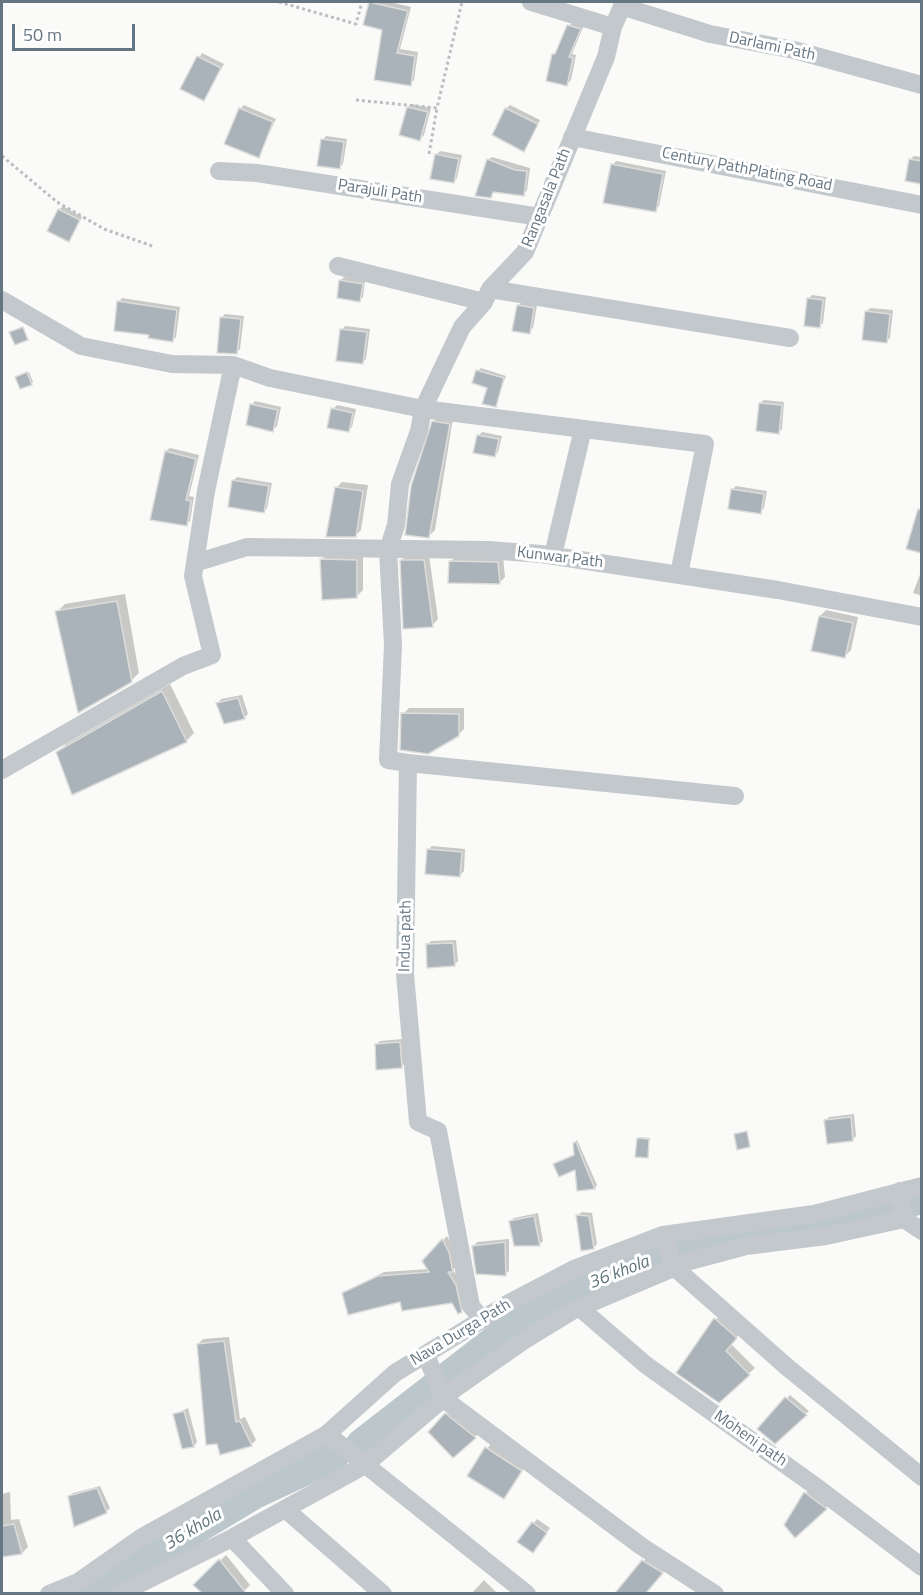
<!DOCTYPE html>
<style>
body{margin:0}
#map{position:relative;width:923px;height:1595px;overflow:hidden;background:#fafaf8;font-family:"Titillium Web",sans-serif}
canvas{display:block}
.frame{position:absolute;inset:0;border:3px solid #657683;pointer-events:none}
.scale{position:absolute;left:12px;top:24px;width:123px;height:27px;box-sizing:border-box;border:3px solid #657683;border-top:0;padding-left:8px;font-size:18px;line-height:21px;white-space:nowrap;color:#657683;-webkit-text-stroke:4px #fff;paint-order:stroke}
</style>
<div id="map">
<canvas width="923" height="1595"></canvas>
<div class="frame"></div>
<div class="scale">50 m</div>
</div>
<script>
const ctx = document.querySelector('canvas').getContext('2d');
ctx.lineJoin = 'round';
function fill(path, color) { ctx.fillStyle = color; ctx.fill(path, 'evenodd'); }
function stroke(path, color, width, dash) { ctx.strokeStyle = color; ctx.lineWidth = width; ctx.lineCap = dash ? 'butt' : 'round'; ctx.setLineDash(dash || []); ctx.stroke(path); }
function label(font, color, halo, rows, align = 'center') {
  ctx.font = font + ' "Titillium Web",sans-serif'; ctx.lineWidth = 6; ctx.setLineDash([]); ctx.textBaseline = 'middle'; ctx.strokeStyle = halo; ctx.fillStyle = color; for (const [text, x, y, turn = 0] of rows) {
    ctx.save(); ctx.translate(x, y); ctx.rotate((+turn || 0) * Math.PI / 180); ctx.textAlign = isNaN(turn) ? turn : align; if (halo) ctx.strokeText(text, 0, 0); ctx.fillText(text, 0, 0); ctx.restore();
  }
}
fill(new Path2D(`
 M 370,2 L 390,2 L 411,7 L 400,49 L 418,52 L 414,80 L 410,84 L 384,29 L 365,24 Z
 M 572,22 L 584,25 L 572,54 L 576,55 L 571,80 L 567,84 L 554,55 Z
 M 202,53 L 224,64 L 204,100 L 182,89 Z
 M 412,104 L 431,108 L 424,135 L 420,139 L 408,107 Z
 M 244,105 L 276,119 L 259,156 L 240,109 Z
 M 510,105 L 540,120 L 524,150 L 506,109 Z
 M 326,136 L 347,139 L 343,164 L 339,168 L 323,140 Z
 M 440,151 L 462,155 L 457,178 L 454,182 L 436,155 Z
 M 914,156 L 922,157 L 922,182 L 907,179 L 910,160 Z
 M 492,157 L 530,168 L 527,190 L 524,194 L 495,191 L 490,196 L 488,160 Z
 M 616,161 L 666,171 L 659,206 L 655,210 L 613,165 Z
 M 63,206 L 82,217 L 69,240 L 59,210 Z
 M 344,277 L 365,280 L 363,297 L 359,300 L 341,280 Z
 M 812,295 L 826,297 L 823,323 L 820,326 L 808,299 Z
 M 122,298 L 180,307 L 176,337 L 173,340 L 150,334 L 119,302 Z
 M 522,302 L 537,305 L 533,328 L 529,332 L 518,306 Z
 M 870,308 L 893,310 L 890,338 L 886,341 L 867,311 Z
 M 225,314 L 244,316 L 240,349 L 236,353 L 222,317 Z
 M 345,326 L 370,329 L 366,359 L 362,363 L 342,330 Z
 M 481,368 L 506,376 L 495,405 L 489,387 L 478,371 Z
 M 29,372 L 33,382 L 31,383 L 19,376 Z
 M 764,400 L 784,402 L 782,429 L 778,432 L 760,403 Z
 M 255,401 L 281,407 L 277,426 L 273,430 L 252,405 Z
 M 337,405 L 356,409 L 352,427 L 349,430 L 333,409 Z
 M 440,416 L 453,418 L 435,530 L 429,536 L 433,422 Z
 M 482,432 L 502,436 L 498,452 L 495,455 L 478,436 Z
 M 170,448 L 199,455 L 189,496 L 194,497 L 190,521 L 186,524 L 166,451 Z
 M 237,477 L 272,483 L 267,508 L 264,512 L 234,480 Z
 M 342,482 L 368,485 L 361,530 L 355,536 L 336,488 Z
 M 736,486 L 767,491 L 764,508 L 760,512 L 732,490 Z
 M 327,554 L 363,554 L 363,590 L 357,596 L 321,560 Z
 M 407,555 L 429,555 L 438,619 L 433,625 L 401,561 Z
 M 457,555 L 503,557 L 505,577 L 499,583 L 451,561 Z
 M 922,569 L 922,596 L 913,593 Z
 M 125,594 L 139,673 L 131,681 L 57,612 L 65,604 Z
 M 826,610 L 858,617 L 851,650 L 845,656 L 820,616 Z
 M 170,684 L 194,733 L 186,741 L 58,752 L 66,744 Z
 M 242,695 L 248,714 L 244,718 L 218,703 L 221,699 Z
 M 409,708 L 464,708 L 464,729 L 458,735 L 403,714 Z
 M 432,846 L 465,849 L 464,871 L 460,875 L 428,850 Z
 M 456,940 L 458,961 L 454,965 L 427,945 L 431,941 Z
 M 403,1039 L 405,1063 L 401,1067 L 376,1045 L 380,1041 Z
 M 854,1114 L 856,1136 L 852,1140 L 826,1120 L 829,1117 Z
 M 639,1137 L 650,1138 L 647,1156 L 638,1139 Z
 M 577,1140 L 597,1185 L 595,1188 L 578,1189 L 576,1168 L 555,1165 L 575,1154 L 574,1143 Z
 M 582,1212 L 592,1213 L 597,1244 L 594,1247 L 578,1215 Z
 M 538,1213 L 543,1241 L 539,1245 L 511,1221 L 514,1218 Z
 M 447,1236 L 453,1247 L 457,1266 L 453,1270 L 460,1280 L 466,1306 L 461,1311 L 453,1302 L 401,1300 L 344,1293 L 384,1272 L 429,1269 L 424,1261 Z
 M 509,1239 L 509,1271 L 505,1274 L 474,1246 L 477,1242 Z
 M 721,1313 L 742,1331 L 731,1344 L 755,1368 L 718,1401 L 678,1372 Z
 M 229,1337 L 240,1419 L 245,1417 L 256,1440 L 251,1445 L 221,1453 L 198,1344 L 203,1339 Z
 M 790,1395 L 809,1411 L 775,1442 L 760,1428 Z
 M 188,1408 L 197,1442 L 194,1446 L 175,1414 Z
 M 449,1411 L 479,1433 L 454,1456 L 446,1415 Z
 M 492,1442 L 526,1465 L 504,1497 L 469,1475 Z
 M 100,1486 L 110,1508 L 106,1512 L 69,1496 L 73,1493 Z
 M 809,1489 L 829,1505 L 795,1536 L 786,1525 Z
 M 10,1492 L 11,1520 L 19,1519 L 28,1547 L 22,1553 L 2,1555 L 2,1494 Z
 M 537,1519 L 550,1528 L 536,1547 L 520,1541 Z
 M 226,1555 L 250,1585 L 241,1594 L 204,1594 L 195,1585 Z
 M 649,1555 L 667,1567 L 645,1594 L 617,1594 Z
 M 484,1580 L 498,1594 L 471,1594 Z`), '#0003');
stroke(new Path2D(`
 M 361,1444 L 509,1329 L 589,1284 L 693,1244 L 816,1226 L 922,1199
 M 88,1594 L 255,1494 L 334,1457`), '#bbc7cb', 30);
const building = new Path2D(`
 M 369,2 L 408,11 L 397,53 L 415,56 L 411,86 L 374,80 L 382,30 L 363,25 Z
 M 567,25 L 581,29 L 569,57 L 573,58 L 567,86 L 546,81 L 552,54 L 555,54 Z
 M 197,56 L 221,68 L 204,101 L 180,89 Z
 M 407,107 L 428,112 L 420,141 L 399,135 Z
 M 239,108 L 273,122 L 259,158 L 224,144 Z
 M 505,108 L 538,124 L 524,152 L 492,135 Z
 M 321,139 L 344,142 L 340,169 L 317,166 Z
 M 435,154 L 459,159 L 454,183 L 430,179 Z
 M 487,159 L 515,170 L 527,171 L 524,196 L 493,192 L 491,198 L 475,196 Z
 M 909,159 L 921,161 L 921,184 L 905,181 Z
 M 611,164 L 663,174 L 656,212 L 603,203 Z
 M 58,209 L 80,220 L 69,242 L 47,231 Z
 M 339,280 L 363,284 L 360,302 L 337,298 Z
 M 807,298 L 823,300 L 820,328 L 804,326 Z
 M 117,301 L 177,310 L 173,342 L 148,338 L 149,335 L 114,331 Z
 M 517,305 L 534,308 L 530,334 L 512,331 Z
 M 865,311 L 890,314 L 887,343 L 862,340 Z
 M 220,317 L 241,319 L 237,354 L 217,353 Z
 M 23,327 L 28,340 L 15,345 L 9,332 Z
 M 340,329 L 367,332 L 363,364 L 336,361 Z
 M 476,370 L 504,378 L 496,407 L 482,404 L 487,388 L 472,383 Z
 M 27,372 L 32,385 L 20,389 L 15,377 Z
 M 759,403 L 782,405 L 779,434 L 756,431 Z
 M 250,404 L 278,410 L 273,432 L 246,425 Z
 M 331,408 L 353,413 L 349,432 L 327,428 Z
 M 432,421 L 450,424 L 429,538 L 405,535 L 411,486 Z
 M 477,435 L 499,439 L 495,457 L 473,453 Z
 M 165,451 L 196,459 L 186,500 L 191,501 L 187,526 L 150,520 Z
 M 232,480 L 269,486 L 264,513 L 228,507 Z
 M 335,487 L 363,491 L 356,537 L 326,537 Z
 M 731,489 L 764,494 L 761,514 L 728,509 Z
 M 918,509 L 921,510 L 921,553 L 906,549 Z
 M 320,559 L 357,560 L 357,598 L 322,600 Z
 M 400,560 L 424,560 L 433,627 L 403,629 Z
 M 449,561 L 498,562 L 500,584 L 448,583 Z
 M 117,601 L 132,682 L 78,713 L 55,611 Z
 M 819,616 L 853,623 L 845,658 L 811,651 Z
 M 162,691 L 187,742 L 72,795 L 56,752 Z
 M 238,698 L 245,719 L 224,724 L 216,703 Z
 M 401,713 L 459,714 L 459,736 L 428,754 L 400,750 Z
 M 427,849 L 462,852 L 460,877 L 425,874 Z
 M 453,943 L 455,966 L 427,968 L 426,944 Z
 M 400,1042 L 402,1068 L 376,1070 L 375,1044 Z
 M 851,1117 L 853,1141 L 827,1144 L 824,1120 Z
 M 747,1131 L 750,1147 L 737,1150 L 734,1134 Z
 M 637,1138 L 649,1139 L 648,1158 L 635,1157 Z
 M 576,1142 L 585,1165 L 595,1189 L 577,1191 L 575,1170 L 559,1177 L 553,1164 L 574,1155 L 573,1143 Z
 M 576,1215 L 589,1216 L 594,1249 L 581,1251 Z
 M 534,1216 L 540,1246 L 514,1246 L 509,1221 Z
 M 442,1239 L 449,1252 L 453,1272 L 448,1272 L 456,1285 L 462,1312 L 458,1314 L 452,1303 L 402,1311 L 400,1302 L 348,1315 L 342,1293 L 378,1276 L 429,1272 L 422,1261 Z
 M 505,1242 L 506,1276 L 476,1274 L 472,1246 Z
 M 714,1318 L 737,1338 L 726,1351 L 750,1375 L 719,1403 L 676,1373 Z
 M 224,1341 L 236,1422 L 240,1421 L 252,1446 L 220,1455 L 217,1444 L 206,1445 L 197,1344 Z
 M 785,1397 L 807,1415 L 775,1444 L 757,1429 Z
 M 184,1411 L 194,1447 L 182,1449 L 173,1414 Z
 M 445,1413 L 476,1438 L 453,1458 L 428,1432 Z
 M 485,1447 L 522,1471 L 504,1499 L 467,1476 Z
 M 97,1488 L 107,1513 L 74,1527 L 68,1496 Z
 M 804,1492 L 827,1509 L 795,1538 L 784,1525 Z
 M 532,1522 L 547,1533 L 533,1553 L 517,1542 Z
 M 14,1524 L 22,1554 L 2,1557 L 2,1526 Z
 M 219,1559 L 246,1593 L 202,1593 L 193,1585 Z
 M 642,1560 L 663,1573 L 646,1593 L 615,1593 Z`);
fill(building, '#aab3b9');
stroke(building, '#dcdcda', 1.5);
stroke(new Path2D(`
 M 279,2 L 356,24 L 362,2
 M 356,100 L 437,108 L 462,2
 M 429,154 L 437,108
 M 2,156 L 57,202 L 104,229 L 155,247`), '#bbbfc2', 3, [3, 3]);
stroke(new Path2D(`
 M 531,2 L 613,27
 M 624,7 L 710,34 L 794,50 L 922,85
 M 572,137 L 922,205
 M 219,171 L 257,173 L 540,217
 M 338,266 L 484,302
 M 490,289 L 790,338
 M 2,300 L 81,346 L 172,364 L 233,365 L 270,378 L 423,409 L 705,444 L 679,574
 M 553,555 L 583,429
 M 195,563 L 247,547 L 488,550 L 541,554 L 778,590 L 922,617
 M 408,763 L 735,796
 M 2,770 L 183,666 L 212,655 L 193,576 L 206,491 L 233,365
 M 900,1191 L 904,1219 L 922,1231
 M 663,1235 L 674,1267 L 787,1367 L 922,1477
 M 581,1309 L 646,1365 L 811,1483 L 922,1567
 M 483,1320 L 471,1306 L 438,1131 L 418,1122 L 405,974 L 408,763 L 388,760 L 393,645 L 388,550 L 396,525 L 400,484 L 419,431 L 423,409 L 462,327 L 484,302 L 490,289 L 525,252 L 606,57 L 613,27 L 624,2
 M 426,1355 L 444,1399 L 641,1546 L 715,1594
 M 327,1434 L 527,1594
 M 285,1509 L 383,1594
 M 232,1538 L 285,1594
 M 49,1594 L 78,1582 L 142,1537 L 327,1434 L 395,1373 L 509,1303 L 574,1269 L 663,1235 L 814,1214 L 922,1186
 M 119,1594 L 232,1538 L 365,1465 L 457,1387 L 523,1341 L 572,1311 L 690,1261 L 746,1246 L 826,1236 L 904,1219`), '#c3c8cc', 18);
label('16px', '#657683', '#fff', [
 ["Darlami Path",772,47,12],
 ["Century PathPlating Road",747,170,11],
 ["Parajuli Path",380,192,9],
 ["Rangasala Path",547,198,-68],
 ["Kunwar Path",560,558,7],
 ["Indua path",406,936,-89],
 ["Nava Durga Path",461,1333,-31],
 ["Moheni path",750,1439,35]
]);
label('italic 18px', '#60757c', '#fff', [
 ["36 khola",619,1273,-21],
 ["36 khola",193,1530,-31]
]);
</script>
